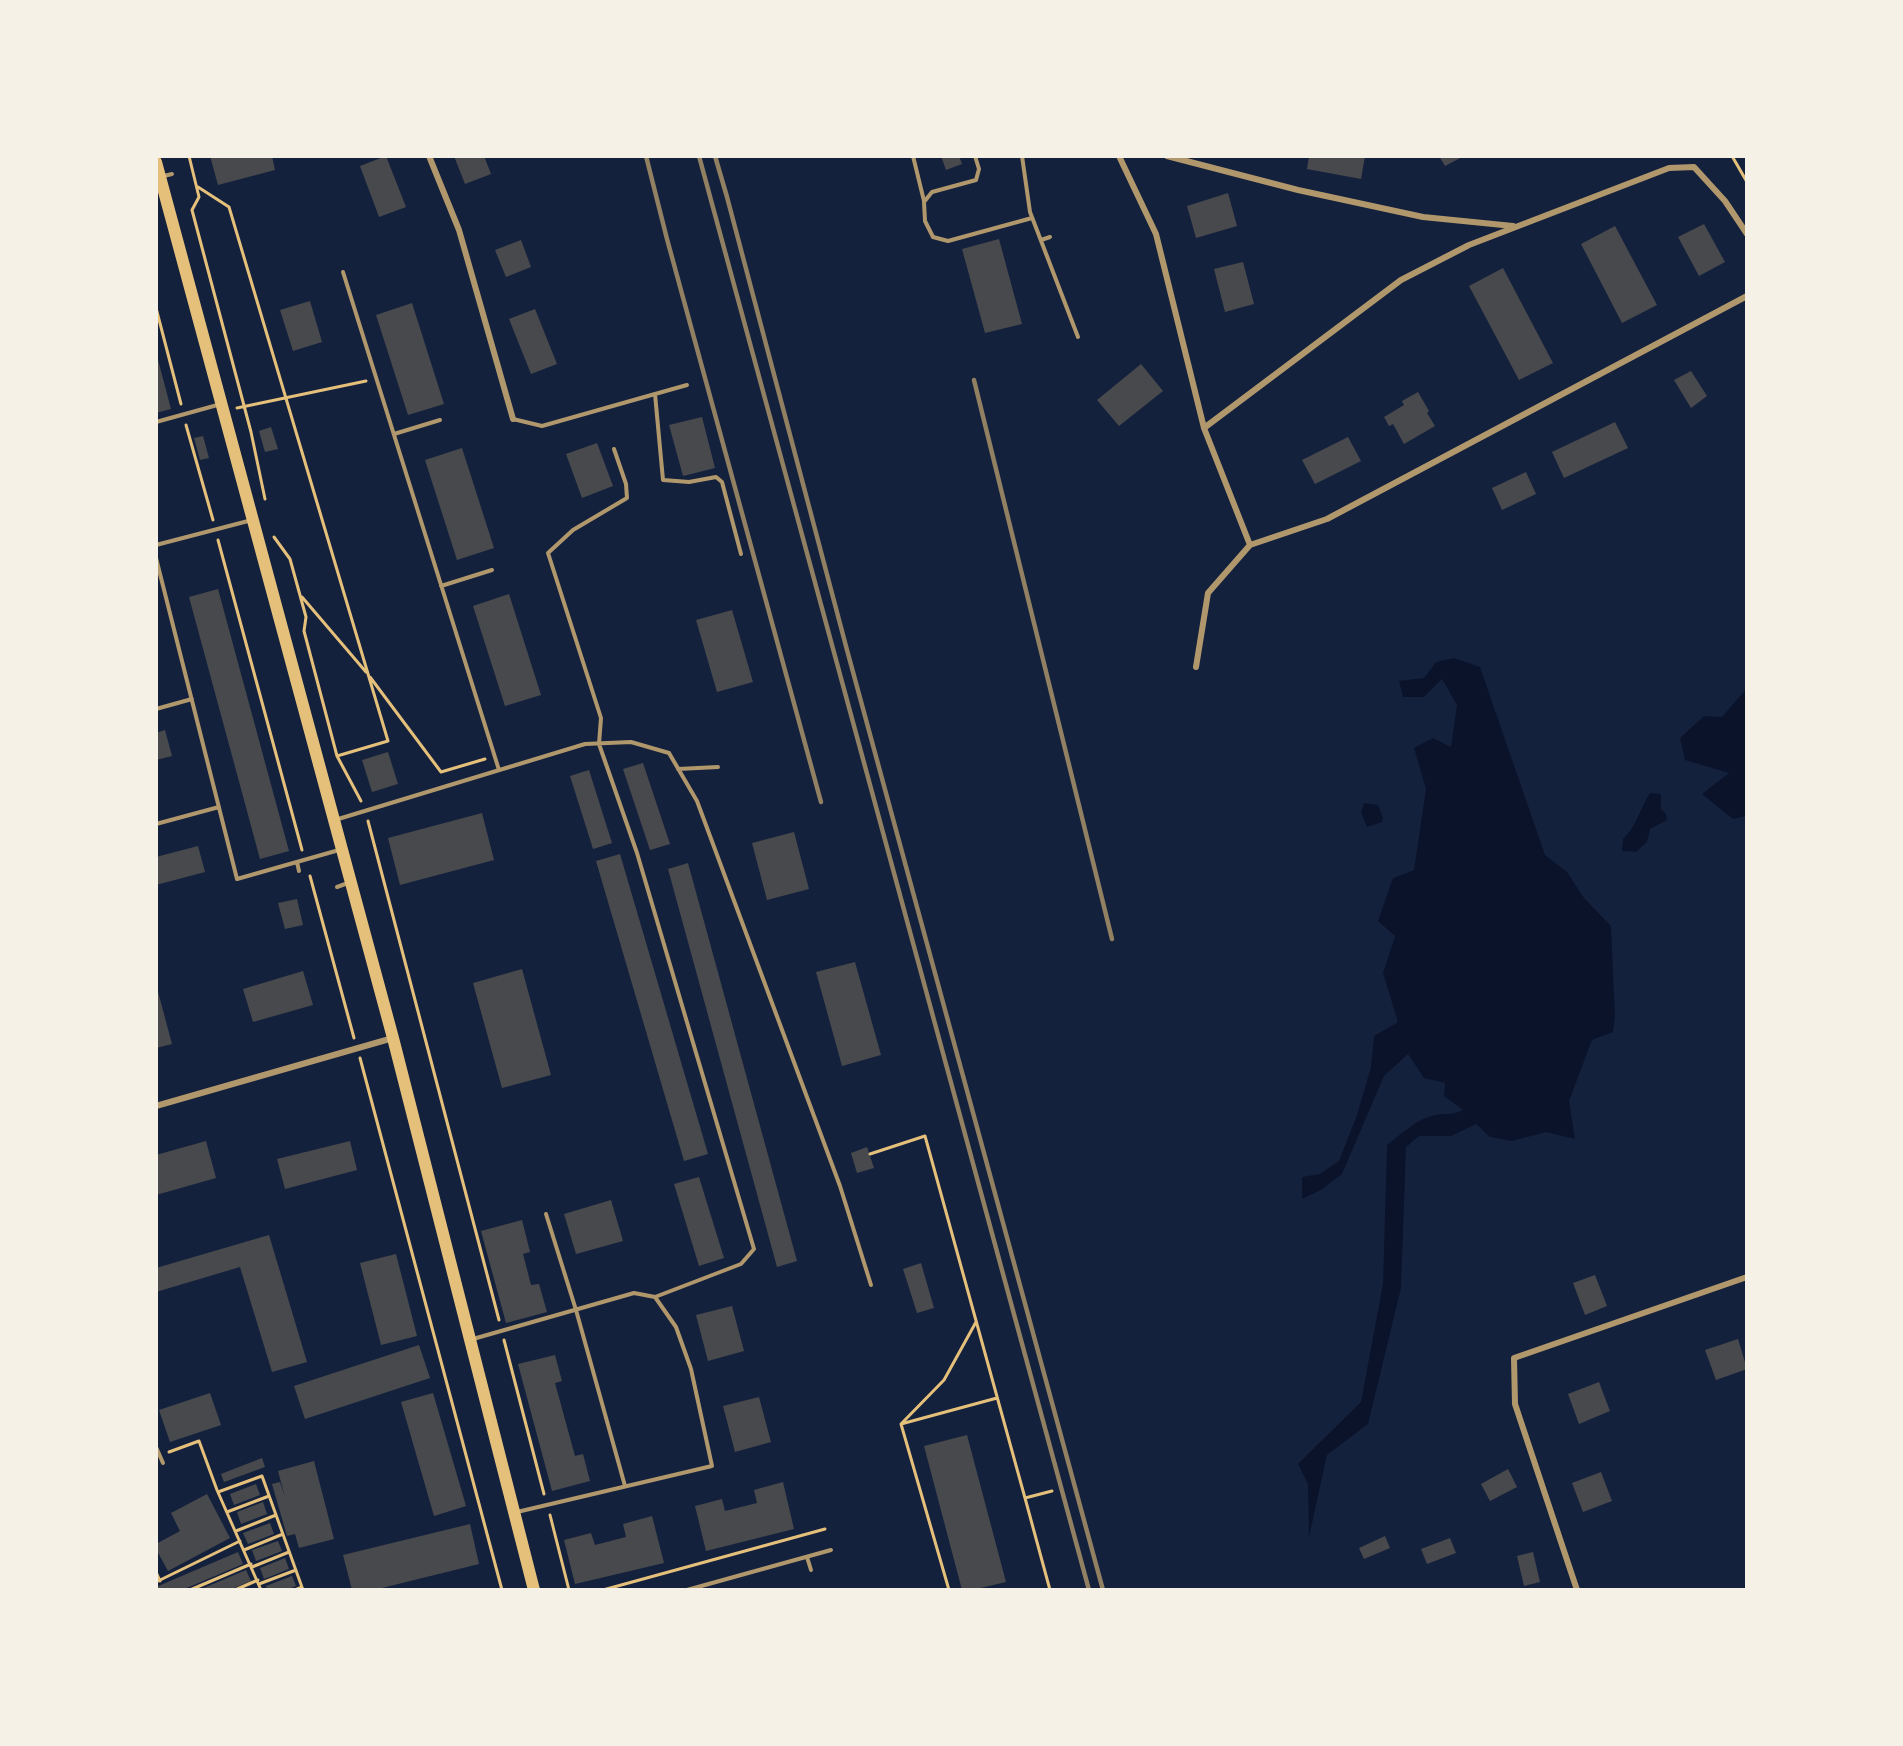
<!DOCTYPE html>
<style>
body{margin:0}
#map{position:relative;width:1903px;height:1746px;overflow:hidden;background:#14213d;font-family:"DM Sans",sans-serif}
canvas{display:block}
.frame{position:absolute;inset:0;border:158px solid #f6f1e7;pointer-events:none}
</style>
<div id="map">
<canvas width="1903" height="1746"></canvas>
<div class="frame"></div>
</div>
<script>
const ctx = document.querySelector('canvas').getContext('2d');
ctx.lineJoin = 'round';
function fill(path, color) { ctx.fillStyle = color; ctx.fill(path, 'evenodd'); }
function stroke(path, color, width, dash) { ctx.strokeStyle = color; ctx.lineWidth = width; ctx.lineCap = dash ? 'butt' : 'round'; ctx.setLineDash(dash || []); ctx.stroke(path); }
fill(new Path2D(`
 M 1454,658 L 1480,667 L 1545,855 L 1567,872 L 1584,898 L 1611,926 L 1615,1016 L 1613,1032 L 1592,1040 L 1569,1101 L 1575,1139 L 1546,1132 L 1512,1141 L 1490,1137 L 1476,1124 L 1451,1136 L 1419,1136 L 1406,1147 L 1401,1288 L 1368,1424 L 1327,1455 L 1309,1537 L 1308,1484 L 1298,1464 L 1361,1402 L 1383,1284 L 1387,1145 C 1401,1134 1417,1119 1435,1115 C 1448,1113 1450,1116 1463,1110 L 1444,1096 L 1445,1083 L 1424,1078 L 1408,1054 L 1384,1076 L 1342,1174 L 1321,1190 L 1302,1199 L 1302,1177 L 1320,1174 L 1339,1161 L 1357,1115 L 1371,1067 L 1374,1036 L 1398,1022 L 1383,973 L 1395,936 L 1378,921 L 1393,878 L 1414,870 L 1426,789 L 1414,748 L 1433,738 L 1451,747 L 1457,705 L 1442,679 L 1424,697 L 1403,697 L 1399,681 L 1424,678 L 1436,662 Z
 M 1747,688 L 1747,816 L 1733,819 L 1702,794 L 1729,773 L 1685,760 L 1680,738 L 1704,716 L 1722,717 Z
 M 1650,793 L 1661,794 L 1661,809 L 1666,814 L 1667,820 L 1650,829 L 1647,842 L 1636,852 L 1622,851 L 1623,839 C 1637,826 1640,808 1650,793 Z
 M 1364,803 L 1378,805 L 1383,818 L 1382,822 L 1367,827 L 1361,813 Z`), '#0b132b');
fill(new Path2D(`
 M 210,156 L 272,156 L 275,170 L 218,185 Z
 M 386,156 L 406,207 L 379,217 L 360,166 Z
 M 454,156 L 484,156 L 491,174 L 465,184 Z
 M 941,156 L 959,156 L 962,164 L 946,170 Z
 M 1309,156 L 1365,156 L 1361,179 L 1307,169 Z
 M 1439,156 L 1464,156 L 1445,166 Z
 M 1228,193 L 1237,226 L 1196,238 L 1187,206 Z
 M 1704,224 L 1725,262 L 1699,276 L 1678,237 Z
 M 1615,226 L 1657,305 L 1622,323 L 1581,244 Z
 M 999,239 L 1022,324 L 985,333 L 962,249 Z
 M 521,240 L 531,267 L 506,277 L 495,250 Z
 M 1243,262 L 1254,304 L 1225,312 L 1214,269 Z
 M 1503,268 L 1553,363 L 1519,380 L 1469,286 Z
 M 310,301 L 322,342 L 293,351 L 280,310 Z
 M 412,303 L 444,404 L 408,415 L 376,315 Z
 M 535,309 L 557,364 L 531,374 L 509,319 Z
 M 157,356 L 171,409 L 156,413 L 156,357 Z
 M 1141,364 L 1163,391 L 1119,426 L 1097,400 Z
 M 1691,371 L 1707,396 L 1691,408 L 1674,380 Z
 M 1418,392 L 1429,411 L 1427,413 L 1435,426 L 1404,444 L 1393,424 L 1389,426 L 1384,417 L 1404,405 L 1402,401 Z
 M 702,417 L 715,468 L 683,476 L 669,425 Z
 M 1615,422 L 1628,448 L 1564,478 L 1552,452 Z
 M 271,427 L 278,449 L 265,452 L 259,431 Z
 M 203,436 L 209,458 L 200,460 L 194,438 Z
 M 1348,437 L 1361,461 L 1315,484 L 1302,460 Z
 M 597,443 L 613,486 L 582,498 L 566,454 Z
 M 462,448 L 494,548 L 457,560 L 425,460 Z
 M 1526,472 L 1536,494 L 1502,510 L 1492,488 Z
 M 218,589 L 289,851 L 260,859 L 189,597 Z
 M 509,594 L 541,695 L 505,706 L 473,606 Z
 M 732,610 L 753,682 L 717,692 L 696,620 Z
 M 165,730 L 172,756 L 156,760 L 156,733 Z
 M 388,752 L 398,784 L 372,792 L 362,760 Z
 M 643,763 L 670,844 L 650,850 L 623,769 Z
 M 589,770 L 612,843 L 593,849 L 570,776 Z
 M 482,813 L 494,860 L 400,885 L 388,838 Z
 M 794,832 L 809,889 L 767,900 L 752,843 Z
 M 198,846 L 205,872 L 156,885 L 156,857 Z
 M 620,854 L 708,1154 L 684,1161 L 596,861 Z
 M 688,863 L 797,1261 L 777,1267 L 668,869 Z
 M 297,899 L 303,925 L 285,929 L 278,903 Z
 M 855,962 L 881,1055 L 842,1066 L 816,972 Z
 M 522,969 L 551,1075 L 502,1088 L 473,983 Z
 M 303,971 L 313,1005 L 253,1022 L 243,989 Z
 M 157,988 L 172,1044 L 156,1048 L 156,989 Z
 M 206,1141 L 216,1178 L 156,1195 L 156,1155 Z
 M 350,1141 L 357,1170 L 285,1189 L 277,1159 Z
 M 867,1147 L 874,1168 L 857,1173 L 851,1153 Z
 M 699,1177 L 724,1258 L 699,1266 L 674,1184 Z
 M 611,1200 L 623,1241 L 576,1254 L 564,1214 Z
 M 522,1220 L 530,1252 L 523,1254 L 531,1285 L 539,1284 L 547,1312 L 506,1323 L 481,1231 Z
 M 269,1235 L 307,1362 L 272,1372 L 240,1267 L 156,1292 L 156,1268 Z
 M 396,1254 L 417,1336 L 381,1345 L 360,1263 Z
 M 921,1263 L 934,1308 L 917,1313 L 903,1269 Z
 M 1595,1275 L 1607,1306 L 1585,1315 L 1573,1283 Z
 M 732,1306 L 744,1351 L 708,1361 L 696,1315 Z
 M 1738,1339 L 1747,1369 L 1716,1380 L 1705,1350 Z
 M 419,1345 L 430,1378 L 305,1419 L 294,1386 Z
 M 555,1355 L 562,1381 L 555,1383 L 575,1456 L 583,1454 L 590,1481 L 552,1491 L 518,1364 Z
 M 1599,1382 L 1610,1411 L 1579,1424 L 1568,1394 Z
 M 210,1393 L 221,1425 L 170,1442 L 159,1410 Z
 M 433,1393 L 466,1506 L 434,1516 L 401,1402 Z
 M 759,1397 L 771,1442 L 735,1452 L 723,1406 Z
 M 967,1435 L 1006,1582 L 972,1590 L 962,1590 L 924,1446 Z
 M 262,1458 L 265,1467 L 224,1482 L 221,1474 Z
 M 314,1461 L 334,1539 L 299,1548 L 295,1534 L 287,1536 L 272,1484 L 280,1482 L 285,1497 L 278,1471 Z
 M 1508,1469 L 1517,1487 L 1490,1501 L 1481,1484 Z
 M 1601,1472 L 1612,1501 L 1583,1512 L 1572,1483 Z
 M 783,1482 L 794,1529 L 706,1551 L 695,1506 L 722,1499 L 725,1511 L 757,1503 L 754,1490 Z
 M 256,1484 L 260,1495 L 234,1505 L 230,1494 Z
 M 207,1494 L 230,1538 L 168,1571 L 156,1549 L 156,1544 L 180,1531 L 171,1513 Z
 M 263,1502 L 267,1514 L 241,1524 L 237,1512 Z
 M 652,1516 L 664,1563 L 575,1584 L 564,1540 L 591,1533 L 595,1545 L 626,1537 L 623,1524 Z
 M 270,1523 L 274,1534 L 248,1544 L 243,1533 Z
 M 470,1524 L 479,1564 L 374,1590 L 352,1590 L 343,1555 Z
 M 1385,1536 L 1390,1548 L 1364,1559 L 1359,1548 Z
 M 1450,1538 L 1456,1553 L 1427,1564 L 1421,1549 Z
 M 278,1541 L 282,1551 L 256,1561 L 252,1550 Z
 M 238,1552 L 243,1564 L 182,1590 L 156,1590 L 156,1587 Z
 M 1533,1552 L 1540,1582 L 1524,1586 L 1517,1556 Z
 M 285,1558 L 289,1569 L 264,1579 L 260,1568 Z
 M 246,1570 L 251,1581 L 229,1590 L 199,1590 Z
 M 292,1576 L 296,1586 L 286,1590 L 267,1590 L 266,1586 Z`), '#48494c');
stroke(new Path2D(`
 M 189,156 L 199,197 L 192,210 L 251,432 L 265,499
 M 1732,156 L 1747,182
 M 198,187 L 229,207 L 388,741 L 337,756
 M 156,308 L 181,404
 M 237,408 L 366,381
 M 186,425 L 213,520
 M 274,537 L 290,559 L 306,617 L 304,631 L 337,756 L 361,801
 M 218,540 L 302,850
 M 302,597 L 366,672
 M 370,677 L 441,772 L 485,759
 M 368,821 L 499,1320
 M 310,876 L 354,1038
 M 360,1058 L 502,1590
 M 870,1154 L 925,1136 L 1025,1498 L 1052,1491
 M 504,1340 L 544,1494
 M 902,1423 L 944,1380 L 976,1322
 M 169,1452 L 199,1441 L 217,1490 L 261,1590
 M 218,1492 L 262,1476 L 303,1590
 M 1025,1498 L 1050,1590
 M 227,1512 L 269,1496
 M 550,1515 L 569,1590
 M 236,1531 L 276,1515
 M 244,1550 L 283,1534
 M 252,1567 L 289,1552
 M 156,1572 L 160,1581
 M 156,1582 L 240,1541
 M 259,1584 L 296,1570
 M 190,1590 L 251,1564
 M 235,1590 L 258,1580
 M 295,1590 L 302,1587
 M 603,1590 L 825,1529
 M 949,1590 L 901,1424 L 997,1398`), '#e5c07b', 3);
stroke(new Path2D(`
 M 913,156 L 924,201
 M 975,156 L 979,169 L 976,180 L 932,192 L 924,202 L 925,221 L 933,237 L 948,241 L 1032,218
 M 1022,156 L 1030,212 L 1078,337
 M 164,176 L 172,174
 M 1041,240 L 1050,237
 M 343,272 L 499,770
 M 655,394 L 687,385
 M 513,419 L 542,426 L 655,394 L 663,480 L 689,482 L 716,477 L 722,482 L 741,554
 M 156,422 L 221,404
 M 394,434 L 440,420
 M 614,449 L 626,484 L 627,498 L 573,530 L 548,553 L 601,718 L 599,744 L 637,853 L 754,1249 L 741,1264 L 655,1297
 M 156,545 L 252,520
 M 156,558 L 237,879 L 339,850
 M 441,586 L 492,570
 M 156,709 L 192,699
 M 678,769 L 718,767
 M 335,820 L 585,744 L 631,742 L 669,753 L 697,801 L 840,1186 L 871,1285
 M 156,824 L 219,807
 M 297,862 L 299,871
 M 337,887 L 348,883
 M 546,1214 L 576,1310 L 625,1486
 M 473,1339 L 634,1293 L 655,1297 L 676,1327 L 691,1369 L 712,1466 L 517,1512
 M 156,1447 L 163,1463
 M 807,1557 L 811,1570
 M 687,1590 L 831,1550`), '#b1986c', 4);
stroke(new Path2D(`
 M 429,156 L 459,230 L 513,419
 M 1119,156 L 1156,234 L 1204,428 L 1250,545
 M 1167,156 L 1298,190 L 1423,217 L 1513,226
 M 1204,428 L 1401,280 L 1469,245 L 1669,168 L 1694,167 L 1725,201 L 1747,234
 M 1196,667 L 1208,593 L 1250,545 L 1327,519 L 1747,296
 M 156,1106 L 393,1038
 M 1577,1590 L 1515,1404 L 1514,1358 L 1747,1277`), '#b1986c', 6);
stroke(new Path2D(`
 M 156,162 L 393,1038 L 534,1590`), '#e5c07b', 12);
stroke(new Path2D(`
 M 646,156 L 667,239 L 821,802
 M 699,156 L 1089,1590
 M 715,156 L 727,197 L 847,650 L 1103,1590
 M 974,380 L 1112,939`), '#918062', 4.5);
</script>
